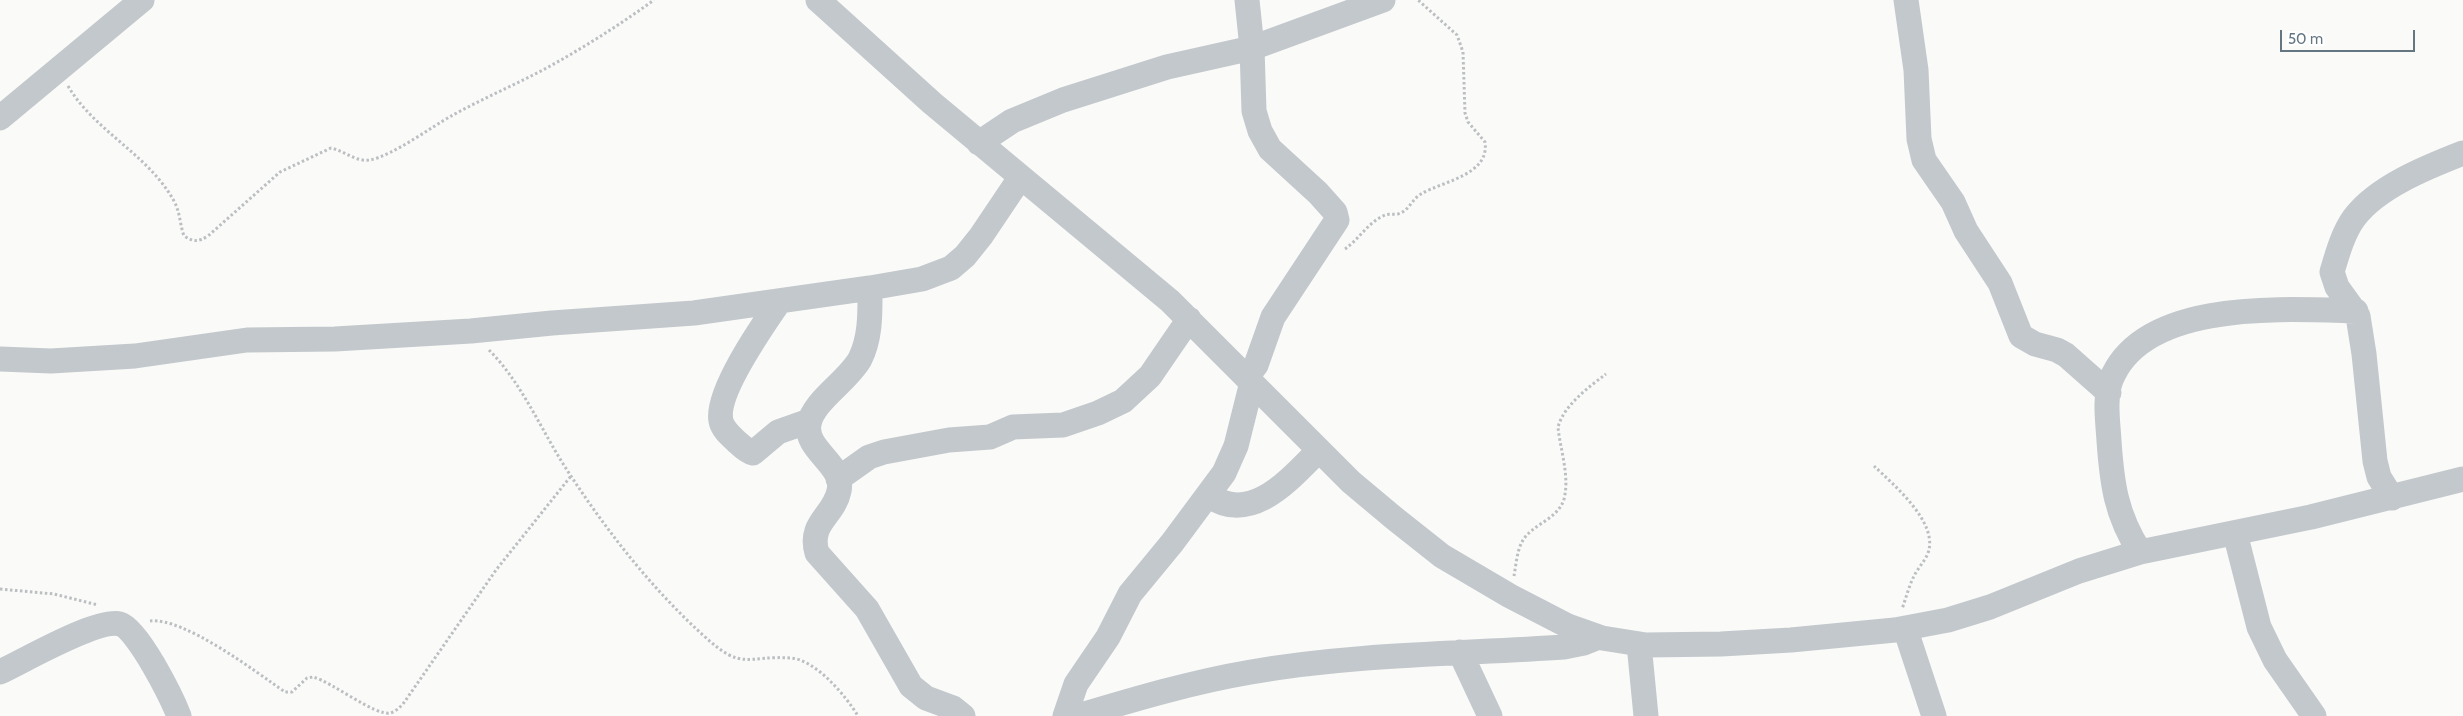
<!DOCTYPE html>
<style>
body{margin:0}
#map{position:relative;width:2463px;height:716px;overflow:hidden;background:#fafaf8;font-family:Cabin,sans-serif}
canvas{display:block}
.scale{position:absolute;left:2280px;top:30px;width:135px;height:22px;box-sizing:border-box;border:2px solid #657683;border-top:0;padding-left:6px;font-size:15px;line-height:18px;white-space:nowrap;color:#657683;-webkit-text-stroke:4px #fff;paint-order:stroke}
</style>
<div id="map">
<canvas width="2463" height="716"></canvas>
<div class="scale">50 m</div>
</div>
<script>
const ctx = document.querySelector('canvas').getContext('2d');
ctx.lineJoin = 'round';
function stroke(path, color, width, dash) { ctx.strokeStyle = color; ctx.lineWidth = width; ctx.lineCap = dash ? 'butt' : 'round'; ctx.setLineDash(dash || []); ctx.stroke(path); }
stroke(new Path2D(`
 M 68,86 C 95,132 150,155 175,203 C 180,213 180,225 184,236 C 194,242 198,242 208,236 L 280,172 L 331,148 C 345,151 355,162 370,160 C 394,155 431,127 453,115 C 482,99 512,86 541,71 C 580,50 618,26 654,0
 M 1345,249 C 1358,240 1368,223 1383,216 C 1388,213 1393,215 1398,214 C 1409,211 1412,199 1421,194 C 1443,181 1490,175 1485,142 L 1468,122 L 1465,113 L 1463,52 L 1457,35 L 1418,0
 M 489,350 C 522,383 541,430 567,470 C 606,530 651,588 704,636 C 743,672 746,655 791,658 C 816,660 846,696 858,716
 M 1874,466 C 1894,485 1939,523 1928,553 C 1925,561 1918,568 1914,576 C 1909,586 1906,598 1902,609
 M 1514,576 C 1516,565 1517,551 1522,542 C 1531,524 1558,520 1564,499 C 1570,476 1560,449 1558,427 C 1564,405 1589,387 1606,374
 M 0,589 L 54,594 L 98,605
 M 150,621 C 184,617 256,672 285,692 L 292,692 L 307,678 L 313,677 C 332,682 375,716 390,713 C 395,712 399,708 403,704 L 496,570 L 571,476`), '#bbbfc2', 3, [2.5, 2.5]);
stroke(new Path2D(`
 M 818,0 L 932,103 L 1170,301 L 1351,482 L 1394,518 L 1442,556 L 1510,596 L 1568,626 L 1602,638 L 1646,645 L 1721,644 L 1791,640 L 1895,630 L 1948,620 L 1990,607 L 2079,571 L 2140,552 L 2311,517 L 2463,479
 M 1247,0 L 1252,48 L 1254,111 L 1260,131 L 1270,149 L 1318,193 L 1335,212 L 1337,220 L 1273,317 L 1256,365 L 1247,377
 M 1906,0 L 1916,70 L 1919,139 L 1924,160 L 1953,202 L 1966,231 L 2000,283 L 2021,336 L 2035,344 L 2057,350 L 2066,355 L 2109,393
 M 0,118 L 142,0
 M 979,143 L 1012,121 L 1063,100 L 1167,67 L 1252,48 L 1383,0
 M 870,288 C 870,312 871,337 860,359 C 848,381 813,401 809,424 C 804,450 845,465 839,491 C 834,516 808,523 817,553 L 867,609 L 911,686 L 926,698 L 953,708 L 963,716
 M 779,302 C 763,325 715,394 721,421 C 723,430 731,436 737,442 C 742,446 746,451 753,453 L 778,432 L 809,421
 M 0,359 L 51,361 L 135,356 L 247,340 L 335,339 L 471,331 L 552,323 L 694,313 L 870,288 L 922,279 L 951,268 L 965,256 L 981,236 L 1020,178
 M 838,479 L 869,457 L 884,452 L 949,440 L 990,437 L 1013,427 L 1063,425 L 1098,413 L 1123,401 L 1150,376 L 1189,319
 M 1208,495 C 1251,526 1290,479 1319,450
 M 2392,498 L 2379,477 L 2375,461 L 2364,354 L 2358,316 L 2337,287 L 2332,272 C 2337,255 2343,233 2354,218 C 2377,187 2427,167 2463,153
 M 2235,533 L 2259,627 L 2275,660 L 2314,716
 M 2140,552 C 2116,515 2112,484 2109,441 C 2108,422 2104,399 2111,380 C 2143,299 2285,309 2356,311
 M 1905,628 L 1934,716
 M 1639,644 L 1646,716
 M 1460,652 L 1490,716
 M 0,672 C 24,661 97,618 120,624 C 138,629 172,698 179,716
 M 1065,716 L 1076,684 L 1108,637 L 1130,594 L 1172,543 L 1224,473 L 1236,446 L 1252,382
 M 1078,716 C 1135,699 1192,682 1251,672 C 1354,654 1460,654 1564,647 L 1584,643 L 1599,637`), '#c3c8cc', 25);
</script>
